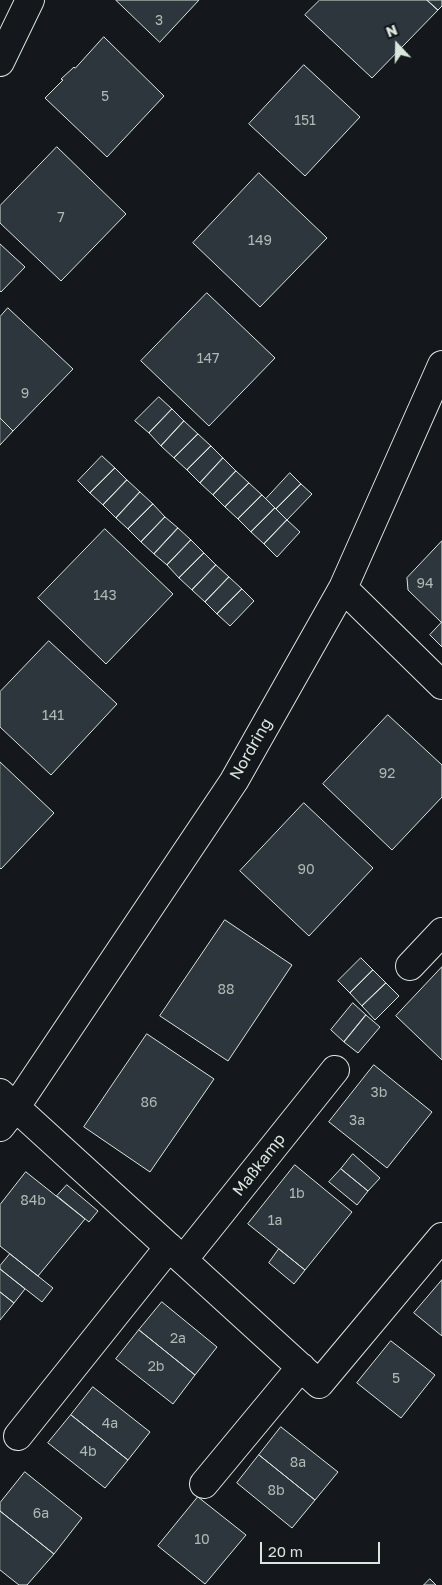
<!DOCTYPE html>
<meta charset="utf-8">
<style>
body{margin:0}
#map{position:relative;width:442px;height:1585px;overflow:hidden;background:#14181c;font-family:"Golos Text",sans-serif}
canvas{display:block}
.north{position:absolute;left:372px;top:20px;width:50px;height:50px;-webkit-text-stroke:4px #14181c;paint-order:stroke;rotate:339deg;font-size:14px;font-weight:700;line-height:20px;text-align:center;color:#d8e6dc}
.north::after{content:'';display:block;margin:auto;width:18px;height:22px;background:#d8e6dc;clip-path:polygon(50% 0,100% 100%,50% 72%,0 100%)}
.scale{position:absolute;left:260px;top:1542px;width:120px;height:22px;box-sizing:border-box;border:2px solid #d8e6dc;border-top:0;padding-left:6px;font-size:15px;line-height:18px;white-space:nowrap;color:#d8e6dc;-webkit-text-stroke:4px #14181c;paint-order:stroke}
</style>
<div id="map">
<canvas width="442" height="1585"></canvas>
<div class="north">N</div>
<div class="scale">20 m</div>
</div>
<script>
const ctx = document.querySelector('canvas').getContext('2d');
ctx.lineJoin = 'round';
function fill(path, color) { ctx.fillStyle = color; ctx.fill(path, 'evenodd'); }
function stroke(path, color, width, dash) { ctx.strokeStyle = color; ctx.lineWidth = width; ctx.lineCap = dash ? 'butt' : 'round'; ctx.setLineDash(dash || []); ctx.stroke(path); }
function label(font, color, halo, rows, align = 'center') {
  ctx.font = font + ' "Golos Text",sans-serif'; ctx.lineWidth = 4; ctx.setLineDash([]); ctx.textBaseline = 'middle'; ctx.strokeStyle = halo; ctx.fillStyle = color; for (const [text, x, y, turn = 0] of rows) {
    ctx.save(); ctx.translate(x, y); ctx.rotate((+turn || 0) * Math.PI / 180); ctx.textAlign = isNaN(turn) ? turn : align; if (halo) ctx.strokeText(text, 0, 0); ctx.fillText(text, 0, 0); ctx.restore();
  }
}
const building = new Path2D(`
 M 116,0 L 199,0 L 160,42 Z
 M 320,0 L 427,0 L 438,10 L 372,78 L 305,15 Z
 M 427,0 L 442,0 L 442,6 L 438,10 Z
 M 104,37 L 164,96 L 107,157 L 45,98 L 63,80 L 61,79 L 74,67 L 75,68 Z
 M 304,65 L 360,117 L 305,176 L 249,124 Z
 M 57,147 L 126,214 L 61,281 L 0,223 L 0,206 Z
 M 259,173 L 327,238 L 260,307 L 193,243 Z
 M 0,244 L 25,267 L 1,292 L 0,291 Z
 M 207,293 L 275,358 L 209,426 L 141,361 Z
 M 8,308 L 73,369 L 13,431 L 0,418 L 0,317 Z
 M 159,397 L 172,409 L 149,433 L 135,421 Z
 M 172,409 L 184,421 L 161,446 L 149,433 Z
 M 0,418 L 13,431 L 0,445 Z
 M 184,421 L 198,434 L 174,458 L 161,446 Z
 M 198,434 L 211,446 L 187,470 L 174,458 Z
 M 211,446 L 223,458 L 200,483 L 187,470 Z
 M 102,456 L 115,468 L 90,493 L 78,481 Z
 M 223,458 L 236,471 L 213,495 L 200,483 Z
 M 115,468 L 127,480 L 103,505 L 90,493 Z
 M 236,471 L 249,483 L 225,507 L 213,495 Z
 M 290,473 L 301,484 L 276,509 L 266,499 Z
 M 127,480 L 140,492 L 116,518 L 103,505 Z
 M 249,483 L 262,495 L 238,519 L 225,507 Z
 M 301,484 L 312,494 L 287,520 L 276,509 Z
 M 140,492 L 153,504 L 128,529 L 116,518 Z
 M 262,495 L 275,508 L 251,532 L 238,519 Z
 M 153,504 L 165,517 L 141,542 L 128,529 Z
 M 275,508 L 287,520 L 264,544 L 251,532 Z
 M 165,517 L 178,528 L 154,554 L 141,542 Z
 M 287,520 L 300,532 L 277,557 L 264,544 Z
 M 178,528 L 191,540 L 167,565 L 154,554 Z
 M 105,529 L 173,594 L 106,664 L 38,598 Z
 M 191,540 L 204,553 L 179,578 L 167,565 Z
 M 442,541 L 442,623 L 408,590 L 407,578 Z
 M 204,553 L 216,565 L 192,590 L 179,578 Z
 M 216,565 L 229,577 L 205,602 L 192,590 Z
 M 229,577 L 242,589 L 217,614 L 205,602 Z
 M 242,589 L 254,601 L 230,626 L 217,614 Z
 M 442,622 L 442,647 L 430,635 Z
 M 49,641 L 117,704 L 51,775 L 0,727 L 0,692 Z
 M 388,715 L 442,765 L 442,797 L 392,850 L 323,784 Z
 M 0,762 L 54,813 L 1,869 L 0,868 Z
 M 304,803 L 373,868 L 309,936 L 240,871 Z
 M 225,920 L 292,965 L 228,1061 L 160,1016 Z
 M 361,958 L 373,970 L 350,993 L 338,981 Z
 M 442,967 L 442,1060 L 396,1016 Z
 M 373,970 L 386,983 L 362,1006 L 350,993 Z
 M 386,983 L 399,996 L 375,1020 L 362,1006 Z
 M 353,1003 L 366,1015 L 344,1042 L 331,1030 Z
 M 366,1015 L 380,1027 L 358,1053 L 344,1042 Z
 M 147,1034 L 214,1079 L 150,1172 L 84,1127 Z
 M 374,1065 L 432,1112 L 387,1168 L 329,1122 Z
 M 353,1154 L 380,1178 L 368,1191 L 341,1169 Z
 M 295,1165 L 352,1212 L 305,1270 L 248,1224 Z
 M 341,1169 L 368,1191 L 357,1205 L 329,1182 Z
 M 26,1172 L 85,1219 L 38,1276 L 0,1246 L 0,1205 Z
 M 67,1185 L 98,1211 L 89,1222 L 57,1196 Z
 M 279,1249 L 305,1270 L 294,1284 L 269,1263 Z
 M 10,1254 L 53,1288 L 42,1302 L 0,1269 L 0,1266 Z
 M 0,1269 L 25,1289 L 14,1303 L 0,1292 Z
 M 442,1280 L 442,1336 L 414,1313 Z
 M 0,1292 L 14,1303 L 0,1320 Z
 M 162,1302 L 217,1347 L 195,1375 L 139,1330 Z
 M 139,1330 L 195,1375 L 173,1404 L 116,1359 Z
 M 391,1341 L 435,1375 L 401,1418 L 357,1383 Z
 M 93,1387 L 150,1432 L 128,1460 L 71,1415 Z
 M 71,1415 L 128,1460 L 105,1488 L 48,1443 Z
 M 281,1427 L 338,1472 L 315,1500 L 259,1455 Z
 M 259,1455 L 315,1500 L 292,1528 L 237,1483 Z
 M 25,1472 L 82,1518 L 54,1554 L 0,1511 L 0,1503 Z
 M 198,1497 L 246,1535 L 205,1584 L 158,1546 Z
 M 0,1511 L 54,1554 L 27,1585 L 19,1585 L 0,1570 Z
 M 430,1579 L 436,1585 L 424,1585 Z`);
fill(building, '#2c363c');
stroke(building, '#d8e6dc', 1);
const street = new Path2D(`
 M 0,62 L 30,0
 M 343,588 L 442,685
 M 410,966 L 442,932
 M 0,1093 L 319,1384 L 442,1237
 M 0,1127 L 15,1108 L 234,781 L 343,588 L 442,365
 M 183,1260 L 335,1070
 M 18,1436 L 169,1247
 M 204,1484 L 301,1367`);
stroke(street, '#d8e6dc', 30);
stroke(street, '#14181c', 28);
label('14px', '#adbab4', null, [
 ["3",159,21],
 ["5",105,97],
 ["151",305,121],
 ["7",61,218],
 ["149",260,241],
 ["147",208,359],
 ["9",25,394],
 ["94",425,584],
 ["143",105,596],
 ["141",53,716],
 ["92",387,774],
 ["90",306,870],
 ["88",226,990],
 ["3b",379,1093],
 ["86",149,1103],
 ["3a",357,1121],
 ["1b",297,1194],
 ["84b",33,1201],
 ["1a",275,1221],
 ["2a",178,1339],
 ["2b",156,1367],
 ["5",396,1379],
 ["4a",110,1424],
 ["4b",88,1452],
 ["8a",298,1463],
 ["8b",276,1491],
 ["6a",41,1514],
 ["10",202,1540]
]);
label('16px', '#d8e6dc', '#14181c', [
 ["Nordring",251,749,-60],
 ["Maßkamp",259,1165,-52]
]);
</script>
